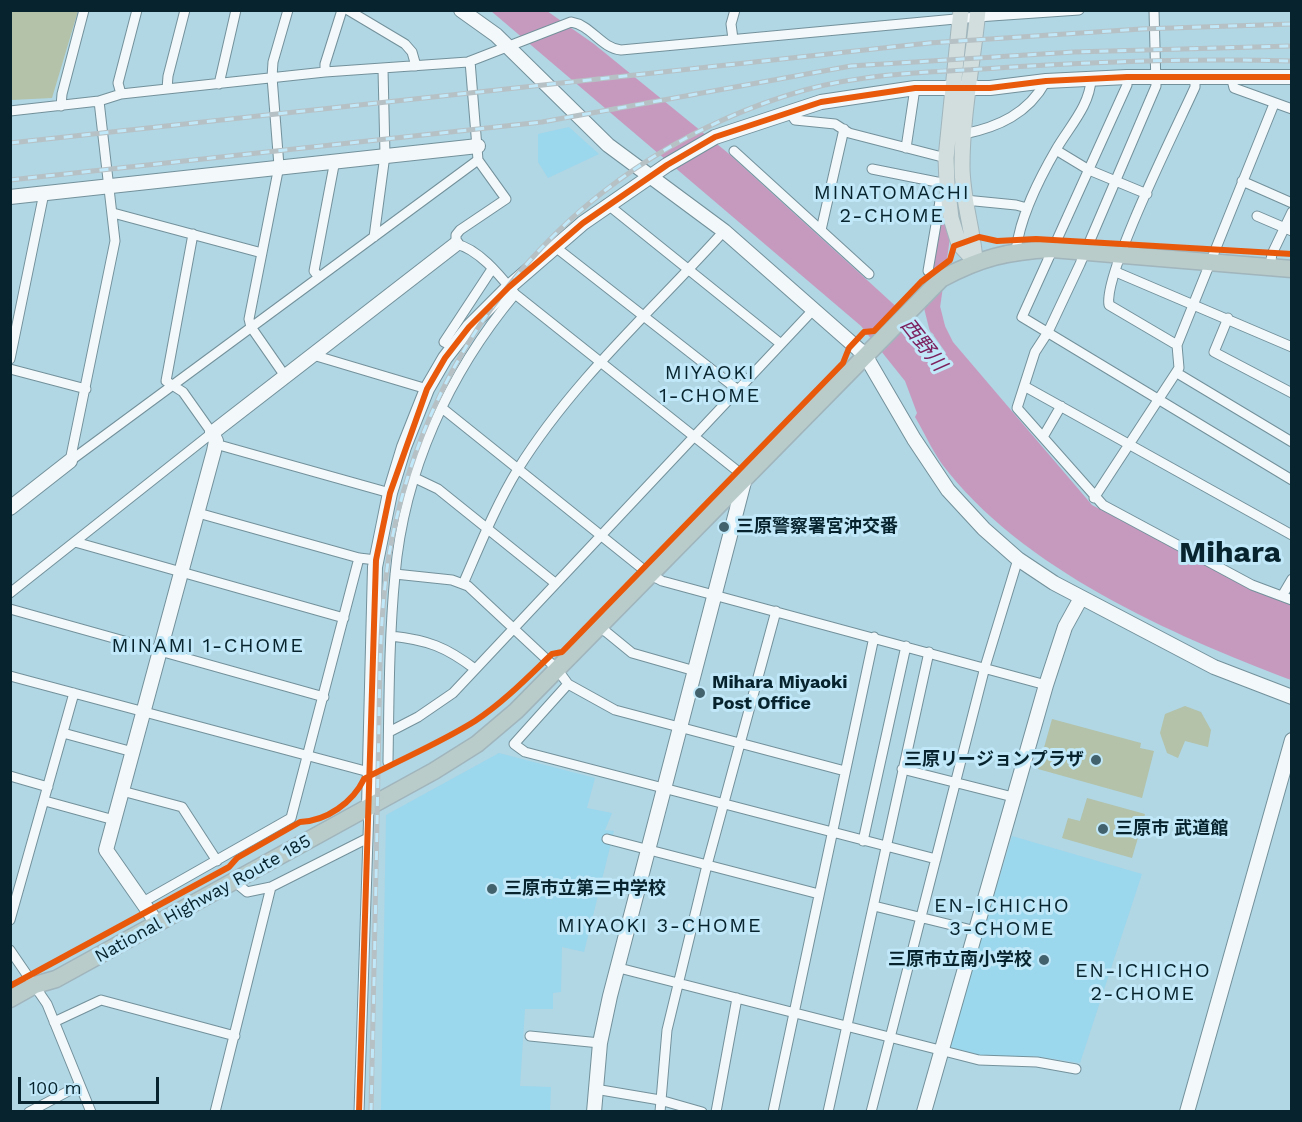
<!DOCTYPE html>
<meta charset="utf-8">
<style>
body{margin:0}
#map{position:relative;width:1302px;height:1122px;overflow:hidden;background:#b1d6e4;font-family:"Work Sans",sans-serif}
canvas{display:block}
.frame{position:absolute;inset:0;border:12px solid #07242e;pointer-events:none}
.scale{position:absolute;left:18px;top:1077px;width:141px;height:27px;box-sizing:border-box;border:3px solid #07242e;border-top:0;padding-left:8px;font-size:18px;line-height:21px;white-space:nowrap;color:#07242e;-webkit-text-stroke:4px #c1e8f8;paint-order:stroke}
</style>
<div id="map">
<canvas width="1302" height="1122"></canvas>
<div class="frame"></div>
<div class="scale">100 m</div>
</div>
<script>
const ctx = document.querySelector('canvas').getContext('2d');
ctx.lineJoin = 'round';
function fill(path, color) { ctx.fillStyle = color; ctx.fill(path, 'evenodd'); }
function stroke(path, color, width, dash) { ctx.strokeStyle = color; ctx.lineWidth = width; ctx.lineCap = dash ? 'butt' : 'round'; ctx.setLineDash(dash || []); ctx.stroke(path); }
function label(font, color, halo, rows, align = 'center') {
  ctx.font = font + ' "Work Sans","Noto Sans JP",sans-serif'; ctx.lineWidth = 6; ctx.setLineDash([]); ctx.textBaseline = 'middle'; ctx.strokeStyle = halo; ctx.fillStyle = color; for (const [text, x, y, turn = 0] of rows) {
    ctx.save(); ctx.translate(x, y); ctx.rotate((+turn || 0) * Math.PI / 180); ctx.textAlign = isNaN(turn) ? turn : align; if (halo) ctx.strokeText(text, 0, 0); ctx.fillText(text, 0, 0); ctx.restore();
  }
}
fill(new Path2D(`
 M 569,127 L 599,154 L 548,178 L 538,162 L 538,134 Z
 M 499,753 L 595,778 L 587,808 L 612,813 L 605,830 L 614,831 L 584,952 L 562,947 L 561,992 L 553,993 L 553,1009 L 525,1009 L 520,1086 L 551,1087 L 550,1111 L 381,1111 L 386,815 Z
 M 1012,836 L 1142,874 L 1080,1063 L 1034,1056 L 980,1056 L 948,1046 Z`), '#9bd7ed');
fill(new Path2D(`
 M 11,10 L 78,11 L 52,98 L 11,100 Z
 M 1185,706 L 1201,712 L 1211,730 L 1208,747 L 1185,741 L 1178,758 L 1167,753 L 1160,733 L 1165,714 Z
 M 1052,719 L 1141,743 L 1140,748 L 1154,751 L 1142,798 L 1038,769 Z
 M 1087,798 L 1145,814 L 1132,858 L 1062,838 L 1068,818 L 1080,821 Z`), '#b3c2a8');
fill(new Path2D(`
 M 491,11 L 547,11 L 594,44 L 728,153 L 913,322 L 945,356 L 946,353 L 934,336 L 925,310 L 938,301 L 941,318 L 953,342 L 1092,505 L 1250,588 L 1291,604 L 1291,680 C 1172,635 1021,569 942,464 C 932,450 924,432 915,417 L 917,413 L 905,381 L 861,326 Z`), '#c69abf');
stroke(new Path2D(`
 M 937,327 L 932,307 L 943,230`), '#c69abf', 16);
const street = new Path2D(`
 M 348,10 L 405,44 L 412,52 L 416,66
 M 1154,10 L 1156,86 L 1080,264 L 1048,332 L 1035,352 L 1017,408 L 1103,505 L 1252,585 L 1292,600
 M 733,39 L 731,24 L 735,10
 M 325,72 L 325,64 L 342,10
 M 1231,76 L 1234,88 L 1292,109
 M 1127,77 L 1127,85 L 1022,317 L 1292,480
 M 219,84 L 236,10
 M 167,89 L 168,76 L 185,10
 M 121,94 L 118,83 L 137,10
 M 61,106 L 62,94 L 84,10
 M 10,111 L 99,101 L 121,94 L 167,89 L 325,72 L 468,62 L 571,22 C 591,25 601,48 621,50 L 977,17 L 1079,10
 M 789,111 L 795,120 L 835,124 L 849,133 L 946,158
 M 964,134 C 998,127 1028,114 1046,81
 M 906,148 L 915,88
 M 1056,150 L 1089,170 L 1147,194
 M 734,151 L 869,274
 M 478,160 L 506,199 L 460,230 L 456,235 L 456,244 C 479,249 501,277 515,294 L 745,477
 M 872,169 L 947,184
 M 1242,181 L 1292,203
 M 965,200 L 1016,205 L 1027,208
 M 607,204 L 781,344
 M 113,213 L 262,253
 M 1257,216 L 1292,231
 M 821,230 L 844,129
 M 374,237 L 385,155 L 383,69
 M 554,246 L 738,390
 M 1016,251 C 1020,216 1039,179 1057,148 C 1070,126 1090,105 1091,79
 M 1270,266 L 1272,254 L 1292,212
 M 928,271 L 940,201 L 949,201
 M 1116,272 L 1292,347
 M 319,277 L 314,271 L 335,160
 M 1228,318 L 1214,352 L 1292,393
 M 1177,345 L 1274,104
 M 454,347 L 444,342 L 492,269
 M 313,355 L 427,389
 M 10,359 L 44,193
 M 10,369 L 86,389
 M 1177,373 L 1292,442
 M 285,376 L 251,327 L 249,319 L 279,166 L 272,77 L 273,62 L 288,10
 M 1024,386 L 1292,535
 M 442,408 L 649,574 L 662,581 L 1046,685
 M 1043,437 L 1061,406
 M 216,441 L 219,445 L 390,493
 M 70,461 L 478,160 L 470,61
 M 70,461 L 115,241 L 99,101
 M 415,478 L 438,489 L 555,583
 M 1094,498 L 1179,368 L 1177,345 L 1109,305 C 1103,274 1178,125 1195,87 L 1195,75
 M 198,513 L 359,558 L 376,560
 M 75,542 L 344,618
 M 395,574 L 452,580 L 468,586 L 557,669 L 568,684 L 615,710 L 845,771
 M 463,584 C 480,545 496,505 518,469 C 574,379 654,309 724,231
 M 10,593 L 212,433 L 183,392 L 166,381 L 193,234
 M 1282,596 L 1292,579
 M 10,609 L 324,697
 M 599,626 L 632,653 L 695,671
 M 391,636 C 428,640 446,647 475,669
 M 10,676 L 369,772
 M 568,684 L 514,744 L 525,752 L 936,859
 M 389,732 L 418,717 L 453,693 L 814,309
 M 63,733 L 133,752
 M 388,762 C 389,700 389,637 395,575 C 404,471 449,373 515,294
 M 902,769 L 1013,797
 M 10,776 L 48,787
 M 122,791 L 182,807 L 217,861
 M 45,801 L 114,820
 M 607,839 L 819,894
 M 863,841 L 906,646
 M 235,882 L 247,892 L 271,887 L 368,838
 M 143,902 L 291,818 L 359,558
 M 874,906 L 976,931
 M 10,920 L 74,693
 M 10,950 L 47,1004 L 91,1112
 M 619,968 L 979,1060 L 1037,1062 L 1076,1069
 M 54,1022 L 101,1000 L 235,1036
 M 530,1036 L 600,1043
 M 595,1089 L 660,1100 L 702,1112
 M 29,1112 L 80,1085
 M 215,1112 L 271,887
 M 359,1112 L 369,807
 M 660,1112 L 667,1030 L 707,865 L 776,611
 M 716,1112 L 737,998
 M 773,1112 L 874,637
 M 828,1112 L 929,652
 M 871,1112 L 985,667 L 1018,559`);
const secondary = new Path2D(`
 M 461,10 L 496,35 L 608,145 L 724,231 L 865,355 L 914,439 L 948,490 L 984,529 L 1018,559 L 1054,583 L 1214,667 L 1292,697
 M 10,197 L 478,146
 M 10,508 L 70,461
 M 369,807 L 375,567 L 390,493 L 404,447 L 427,389 L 445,358 L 469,327 L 509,287 L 583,223 L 667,165 L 715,137 L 821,102 L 915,88 L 990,88 L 1046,81 L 1127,77 L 1292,77
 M 152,916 L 106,850 L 214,451 L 216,441 L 212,433 L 456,244
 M 594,1112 L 600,1043 L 610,996 L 745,478
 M 924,1112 L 1046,685 L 1065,627 L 1081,598
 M 1187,1112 L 1292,740`);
const primary = new Path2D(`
 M 961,10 L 946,158 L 947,184 L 951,218 L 959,244 L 975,261
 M 975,261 C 973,229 962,199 962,166 C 962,114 973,62 978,10`);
const highway = new Path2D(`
 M 10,999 L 35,985 L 56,979 L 434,771 L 477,744 L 516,711 L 941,279 C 980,258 1008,251 1052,249 L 1292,269`);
stroke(street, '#73919b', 11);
stroke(secondary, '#73919b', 16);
stroke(primary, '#a0b5bc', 17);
stroke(highway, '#a0b5bc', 19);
stroke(street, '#f3f9fb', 9);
stroke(secondary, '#f3f9fb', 14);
stroke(primary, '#d1dedd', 15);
stroke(highway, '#baccca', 16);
const rail = new Path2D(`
 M 10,143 L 929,43 L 1141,29 L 1292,24
 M 10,180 L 542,122 L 851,66 L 1074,52 L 1292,46
 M 371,1112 C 374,997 376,883 378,769 C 380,699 378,625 389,555 C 428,330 584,153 805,90 C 863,74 924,72 983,69 C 1086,62 1188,58 1292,61`);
stroke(rail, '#b6c1c5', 5);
stroke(rail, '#c1e8f8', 3, [9]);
stroke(new Path2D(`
 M 10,986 L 229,867 L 237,858 L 300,822 C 327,821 353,802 364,779 C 401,759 440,743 475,721 C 504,702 528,677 552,654 L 562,652 L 843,363 L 849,348 L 864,332 L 874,331 L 921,282 L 950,260 L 954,246 L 979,237 L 997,241 L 1036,239 L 1292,254
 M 359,1112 L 376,560 L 390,493 L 427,389 L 445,358 L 469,327 L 509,287 L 583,223 L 667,165 L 715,137 L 821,102 L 915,88 L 990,88 L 1046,81 L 1127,77 L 1292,77`), '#e8590c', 6);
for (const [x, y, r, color] of [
 [724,527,6,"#42626e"],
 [700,693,6,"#42626e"],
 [1096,760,6,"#42626e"],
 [1103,829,6,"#42626e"],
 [492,889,6,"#42626e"],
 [1044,960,6,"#42626e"]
]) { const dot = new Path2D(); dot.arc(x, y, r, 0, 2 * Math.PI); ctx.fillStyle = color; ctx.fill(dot); stroke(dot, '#c1e8f8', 2); }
label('bold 18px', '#07242e', '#c1e8f8', [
 ["三原警察署宮沖交番",736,527],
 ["Mihara Miyaoki",712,683],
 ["Post Office",712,704],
 ["三原リージョンプラザ",1084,760,"right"],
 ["三原市 武道館",1115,829],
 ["三原市立第三中学校",504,889],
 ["三原市立南小学校",1032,960,"right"]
], 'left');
label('18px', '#07242e', '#c1e8f8', [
 ["National Highway Route 185",203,899,-29]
]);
ctx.letterSpacing = '1.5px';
label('20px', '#07242e', '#c1e8f8', [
 ["MINATOMACHI",892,193],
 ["2-CHOME",892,216],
 ["MIYAOKI",710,373],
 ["1-CHOME",710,396],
 ["MINAMI 1-CHOME",208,646],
 ["EN-ICHICHO",1002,906],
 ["3-CHOME",1002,929],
 ["MIYAOKI 3-CHOME",660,926],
 ["EN-ICHICHO",1143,971],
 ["2-CHOME",1143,994]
]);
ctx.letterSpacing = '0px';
label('italic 20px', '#7d215e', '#c1e8f8', [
 ["西野川",923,345,52]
]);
label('bold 30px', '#07242e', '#c1e8f8', [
 ["Mihara",1230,553]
]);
</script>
